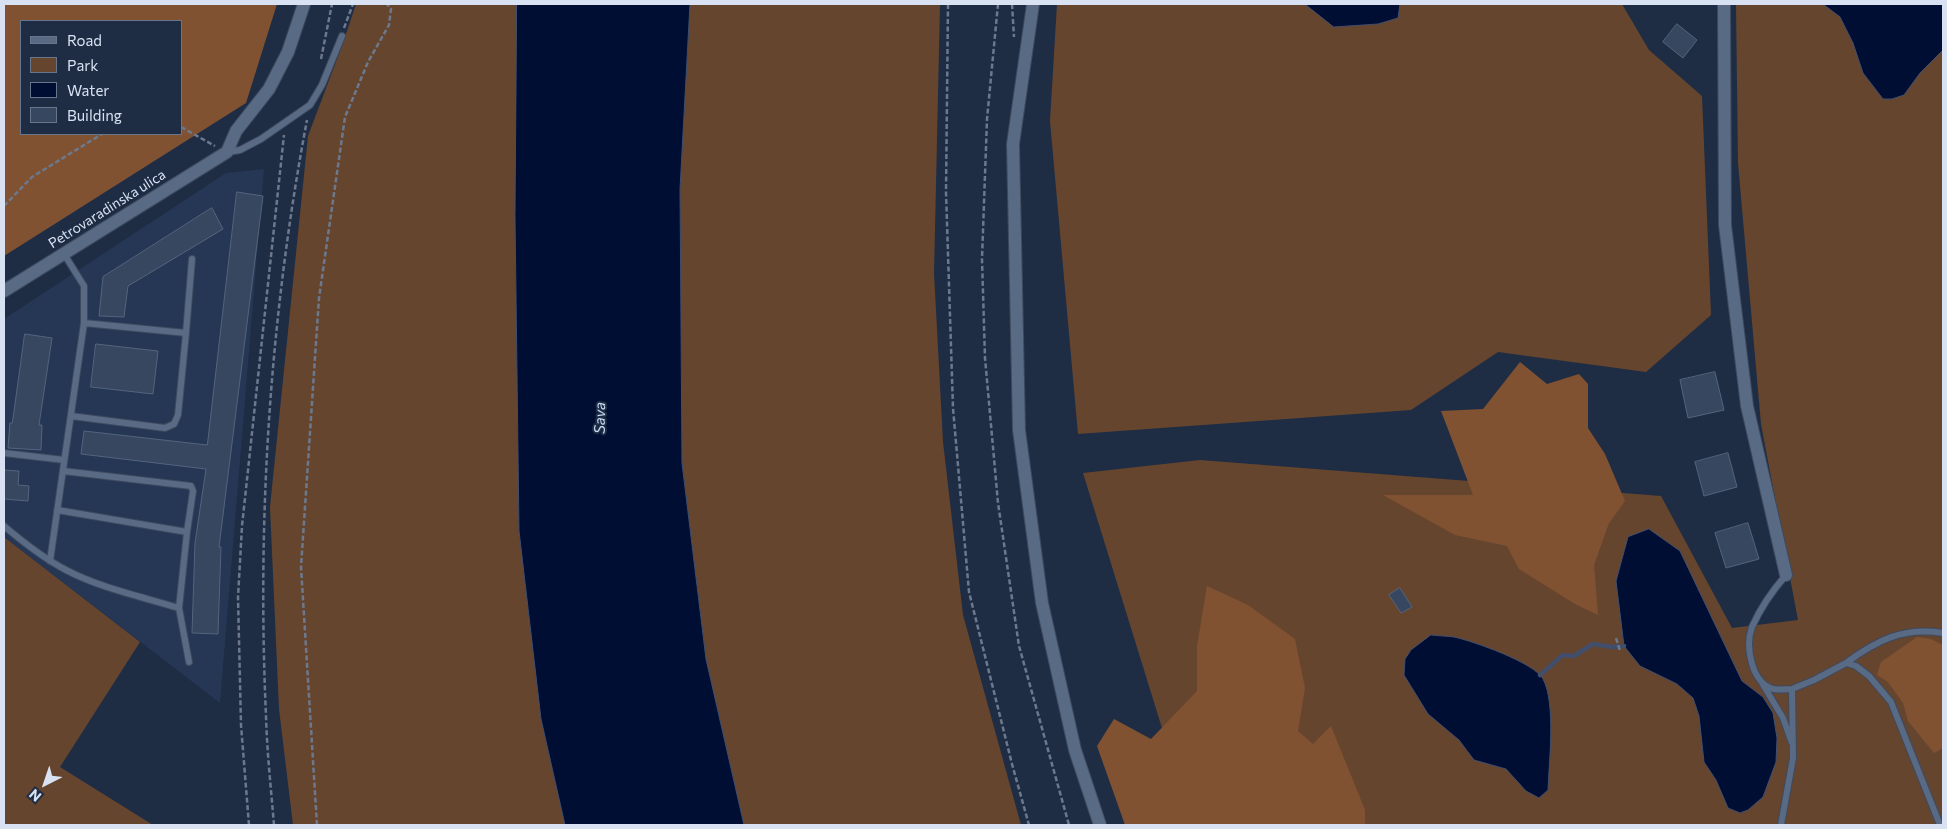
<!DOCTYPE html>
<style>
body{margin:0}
#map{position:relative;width:1947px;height:829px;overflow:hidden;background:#1e2d44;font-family:Commissioner,sans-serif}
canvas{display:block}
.frame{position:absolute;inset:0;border:5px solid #d8e2f2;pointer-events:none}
.legend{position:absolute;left:20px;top:20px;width:162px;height:115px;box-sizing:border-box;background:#1e2d44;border:1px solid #68758a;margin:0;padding:6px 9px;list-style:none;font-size:15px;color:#d8e2f2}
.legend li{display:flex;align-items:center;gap:10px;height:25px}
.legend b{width:25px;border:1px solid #68758a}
.north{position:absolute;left:20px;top:759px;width:50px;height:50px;-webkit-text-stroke:4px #1e2d44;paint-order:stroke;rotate:221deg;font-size:14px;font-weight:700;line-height:20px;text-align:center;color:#d8e2f2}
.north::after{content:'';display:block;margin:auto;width:18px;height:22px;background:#d8e2f2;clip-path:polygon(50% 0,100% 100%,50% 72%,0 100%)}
</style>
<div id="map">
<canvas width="1947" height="829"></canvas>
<div class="frame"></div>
<ul class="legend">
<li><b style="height:6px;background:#596a85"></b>Road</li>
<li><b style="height:14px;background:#66452f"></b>Park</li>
<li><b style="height:14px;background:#000e33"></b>Water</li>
<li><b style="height:14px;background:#374760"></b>Building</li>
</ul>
<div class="north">N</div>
</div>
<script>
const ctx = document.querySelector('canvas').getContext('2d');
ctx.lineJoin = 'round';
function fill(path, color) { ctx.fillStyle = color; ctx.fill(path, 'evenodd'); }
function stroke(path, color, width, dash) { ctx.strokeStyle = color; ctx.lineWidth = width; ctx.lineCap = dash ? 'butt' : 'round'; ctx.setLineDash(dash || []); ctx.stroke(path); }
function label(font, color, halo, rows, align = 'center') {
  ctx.font = font + ' Commissioner,sans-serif'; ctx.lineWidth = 4; ctx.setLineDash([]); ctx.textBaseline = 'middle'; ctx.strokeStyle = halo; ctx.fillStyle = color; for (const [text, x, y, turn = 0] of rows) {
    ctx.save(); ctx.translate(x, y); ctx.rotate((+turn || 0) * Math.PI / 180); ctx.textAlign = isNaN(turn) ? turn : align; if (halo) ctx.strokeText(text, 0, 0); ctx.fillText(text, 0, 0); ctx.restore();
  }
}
fill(new Path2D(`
 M 264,169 L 220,703 L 4,537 L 4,319 L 226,173 Z`), '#253754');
fill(new Path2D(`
 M 356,4 L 517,4 L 515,216 L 519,531 L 541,719 L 565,825 L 293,825 L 279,709 L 270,507 L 308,136 L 342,46 Z
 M 690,4 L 940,4 L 934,273 L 943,442 L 963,615 L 1021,825 L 744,825 L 706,659 L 682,463 L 680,189 Z
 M 1057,4 L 1622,4 L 1649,50 L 1702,96 L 1711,315 L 1646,372 L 1498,352 L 1411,410 L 1078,434 L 1050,121 Z
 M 1736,4 L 1943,4 L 1943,825 L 1192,825 L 1083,473 L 1200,460 L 1661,496 L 1732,628 L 1798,620 L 1761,424 L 1738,163 Z
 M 4,537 L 140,642 L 60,767 L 153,825 L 4,825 Z`), '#66452f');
fill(new Path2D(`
 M 4,4 L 277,4 L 246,103 L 4,256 ZM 21,21 L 181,21 L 181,134 L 21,134 Z
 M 1520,362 L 1547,384 L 1579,374 L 1588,384 L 1588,428 L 1605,454 L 1625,501 L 1609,523 L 1594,565 L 1598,615 L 1575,604 L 1519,569 L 1507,546 L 1455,535 L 1383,495 L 1473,495 L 1441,411 L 1483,409 Z
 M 1207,586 L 1248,605 L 1295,639 L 1305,688 L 1298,731 L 1313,744 L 1331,726 L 1365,810 L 1365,825 L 1125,825 L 1097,746 L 1114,719 L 1151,739 L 1197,691 L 1197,646 Z
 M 1917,637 L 1931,639 L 1943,645 L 1943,748 L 1934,753 L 1908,721 L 1903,703 L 1888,682 L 1877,675 L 1881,662 Z`), '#815231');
const water = new Path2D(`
 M 517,4 L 690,4 L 680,189 L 682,463 L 706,659 L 744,825 L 565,825 L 541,719 L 519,531 L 515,216 Z
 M 1305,4 L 1400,4 L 1398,18 L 1378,24 L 1334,27 Z
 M 1823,4 L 1943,4 L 1943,50 L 1920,73 L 1904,95 L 1892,99 L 1883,99 L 1863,73 L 1853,43 L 1840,17 Z
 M 1649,529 L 1680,551 L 1742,681 L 1763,697 L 1773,713 L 1777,738 L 1776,762 L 1763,797 L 1748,810 L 1740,813 L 1728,808 L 1716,780 L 1704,762 L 1699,716 L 1693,698 L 1677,684 L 1640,666 L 1624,646 L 1616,581 L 1628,537 Z
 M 1431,635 C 1439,636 1447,636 1454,637 C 1473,641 1535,663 1543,679 C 1556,703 1549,762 1548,790 L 1539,798 L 1526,791 L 1506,769 L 1474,760 L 1459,740 L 1428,714 L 1404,675 L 1405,659 L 1411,650 Z`);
fill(water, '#000e33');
stroke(water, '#414e6c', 1);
stroke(new Path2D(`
 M 1540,675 L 1563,655 L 1574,656 L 1593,644 L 1611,647 L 1624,646`), '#414e6c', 4.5);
const building = new Path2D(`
 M 1677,24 L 1697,40 L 1683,58 L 1663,42 Z
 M 237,192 L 263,196 L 219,547 L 221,547 L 218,634 L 192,633 L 195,543 L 206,469 L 81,454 L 84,431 L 207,445 Z
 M 212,208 L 223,229 L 128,286 L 124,317 L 99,316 L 103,277 Z
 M 25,334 L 52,338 L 39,425 L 42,425 L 41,450 L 8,448 L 10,423 L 12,423 Z
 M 96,344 L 158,351 L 153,394 L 91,387 Z
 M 1715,372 L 1724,410 L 1688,418 L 1680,380 Z
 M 1728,453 L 1737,487 L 1704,496 L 1695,462 Z
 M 4,470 L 19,471 L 18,485 L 29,486 L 28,501 L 4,499 Z
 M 1748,523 L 1759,559 L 1726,568 L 1715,533 Z
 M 1400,588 L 1412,607 L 1401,613 L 1389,595 Z`);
fill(building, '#374760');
stroke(building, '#53647e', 1);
const lane = new Path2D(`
 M 228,152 L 240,150 L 261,139 L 310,105 L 322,85 L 342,36
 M 186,333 L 192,259
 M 71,416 L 165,428 L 174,424 L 178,415 L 186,333 L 84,323
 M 4,453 L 64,460
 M 63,471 L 191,486 L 193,491 L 187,532
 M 4,526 C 24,543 43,558 66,570 C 100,588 143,597 179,608 L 187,532 L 57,510
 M 50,561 L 84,323 L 84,286 L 64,254
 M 1786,575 C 1773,590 1760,609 1752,627 C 1745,646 1751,682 1773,689 C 1778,690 1787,689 1792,689
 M 179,608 L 189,662
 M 1846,663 C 1877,640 1903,627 1943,633
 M 1762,683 L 1783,718 L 1792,743
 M 1781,825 L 1793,758 L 1792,689 L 1814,680 L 1846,663 L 1856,666 L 1869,676 L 1891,702 L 1940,825`);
const street = new Path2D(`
 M 1033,4 L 1013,144 L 1019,430 L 1042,603 L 1075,750 L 1100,825
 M 1724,4 L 1725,225 L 1747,406 L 1786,575
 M 4,291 L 227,152 L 236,131 L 269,89 L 288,52 L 304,4`);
stroke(lane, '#3d4a5e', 8);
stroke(street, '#3d4a5e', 14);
stroke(new Path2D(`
 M 948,4 L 946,192 L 953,408 L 969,592 L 1012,764 L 1029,825
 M 998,4 L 987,119 L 982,259 L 985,358 L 998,503 L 1019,646 L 1069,825
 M 1012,4 L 1014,37
 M 344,28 L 353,4
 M 321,59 L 332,4
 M 181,127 L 215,146
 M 4,206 L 32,177 L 102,134
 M 1616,638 L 1620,651
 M 249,825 L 241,725 L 238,597 L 242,526 L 284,135
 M 274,825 C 271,789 267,752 266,716 C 257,517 270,315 307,120
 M 317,825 L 301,567 L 319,298 L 345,117 L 368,62 L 389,25 L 391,9 L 387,4`), '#6c798d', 2.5, [5, 2.5]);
stroke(lane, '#596a85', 6);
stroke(street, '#596a85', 12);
label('14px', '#d8e2f2', '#1e2d44', [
 ["Petrovaradinska ulica",107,209,-32]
]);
label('italic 15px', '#c7d9f5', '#1e2d44', [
 ["Sava",600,418,-89]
]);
</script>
